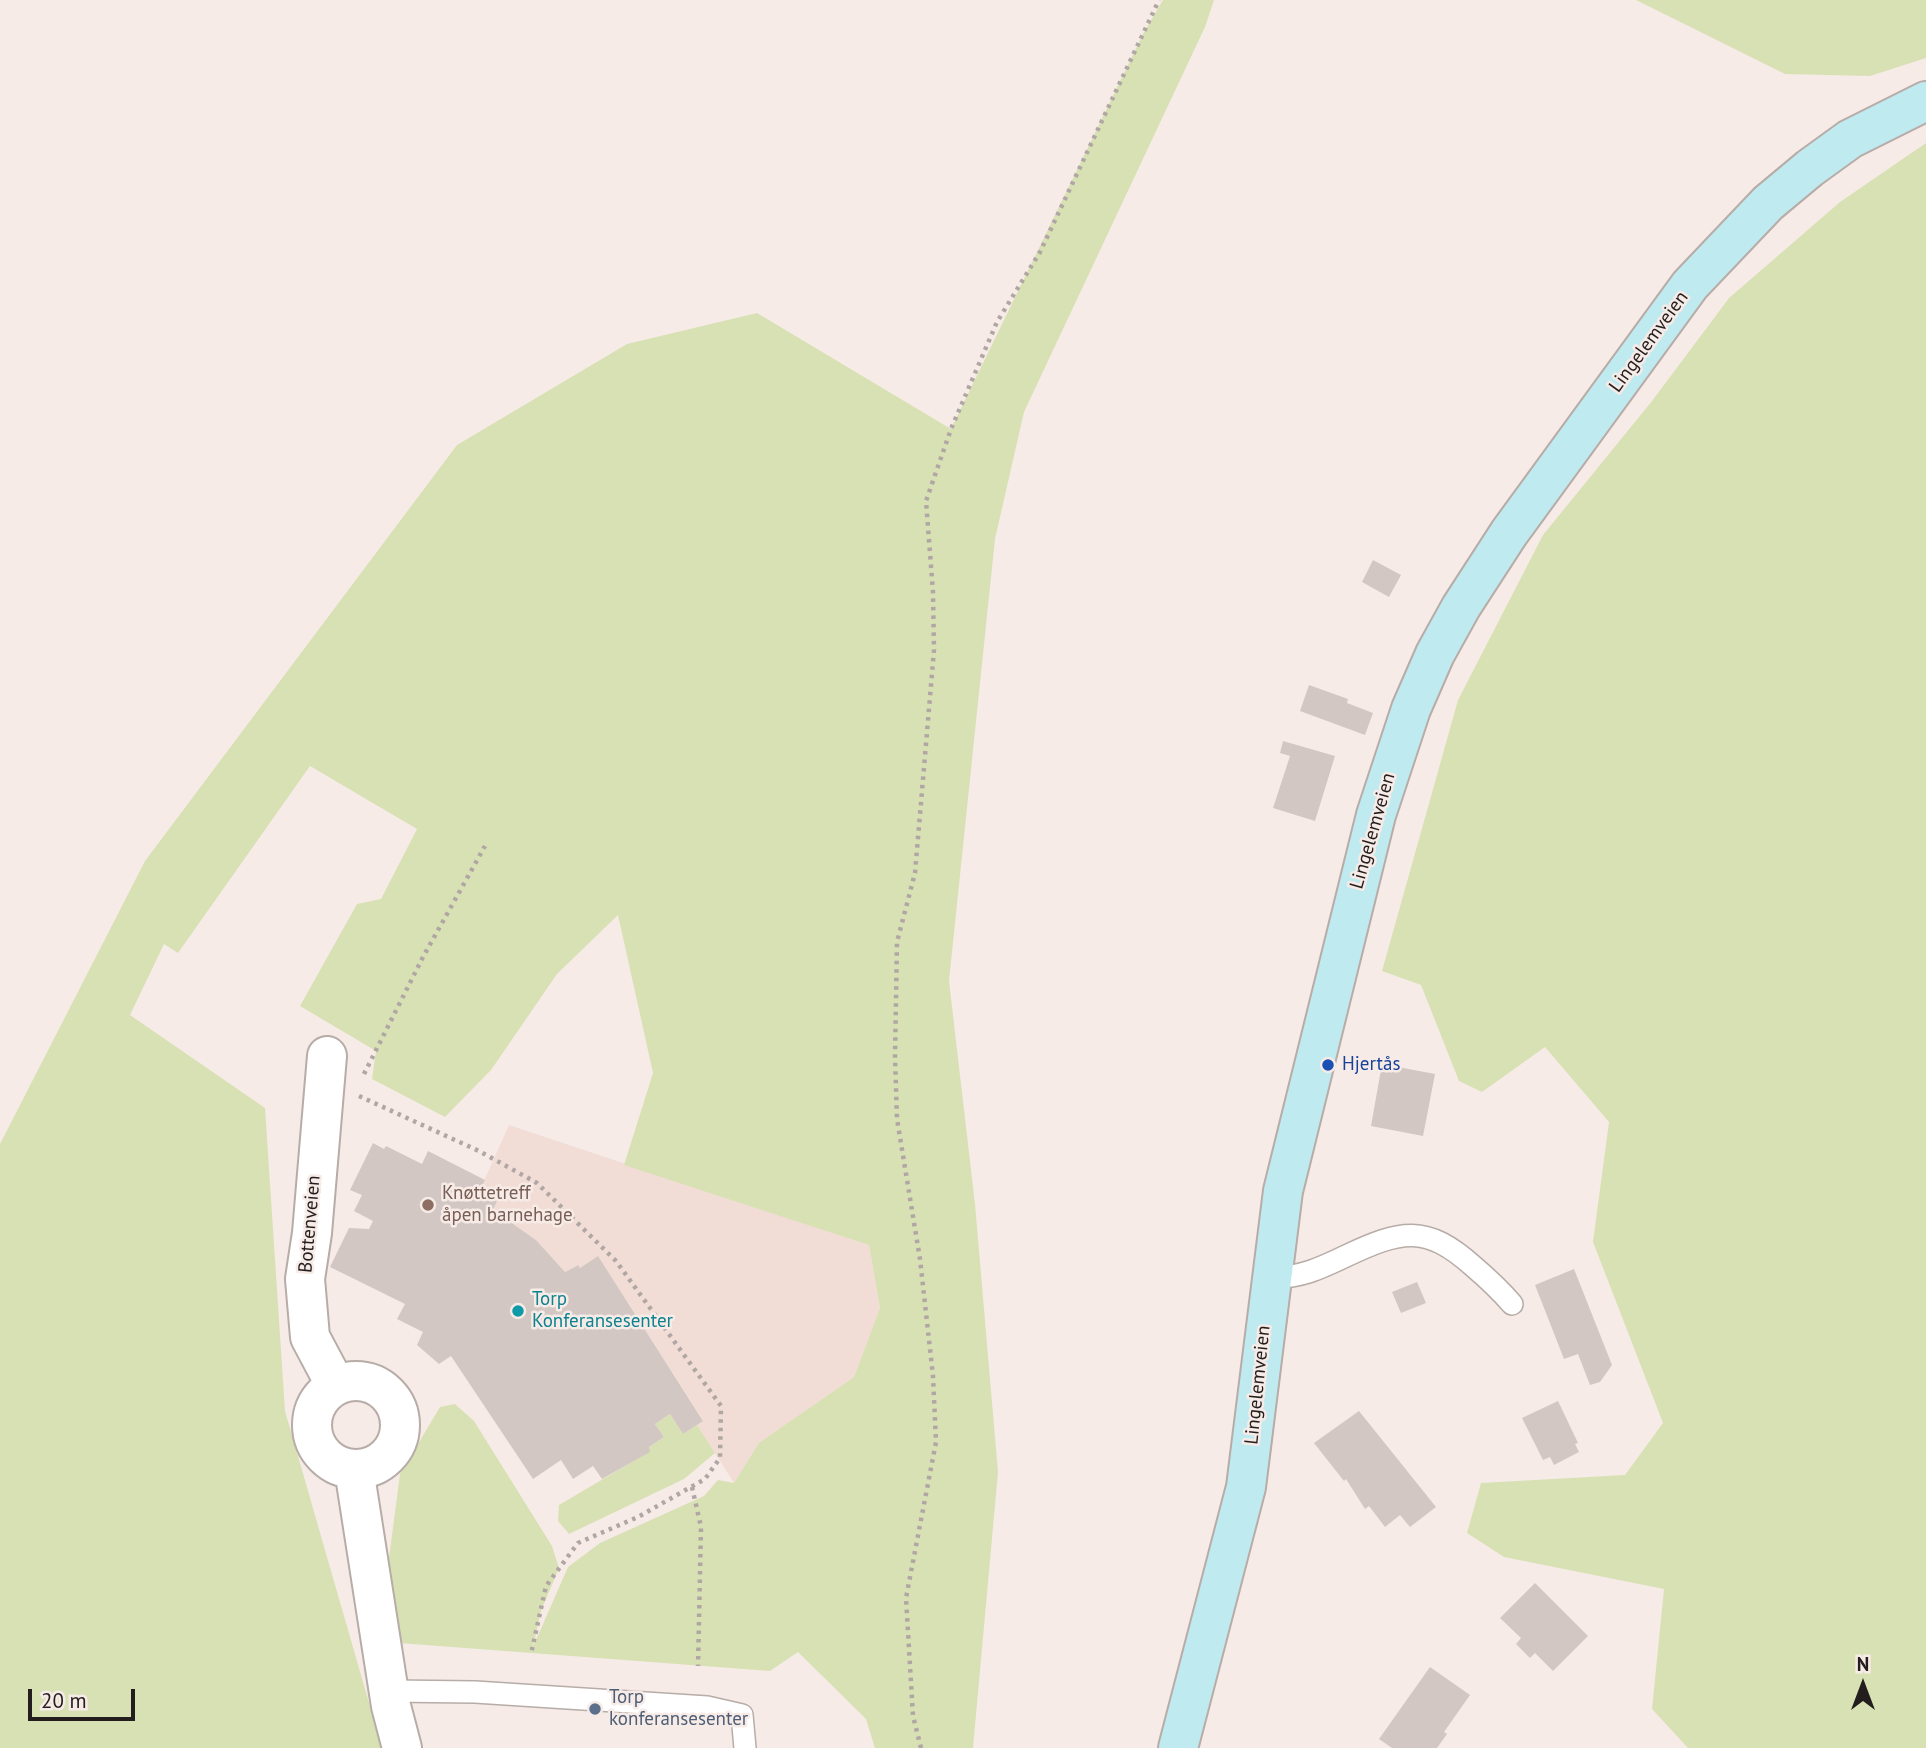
<!DOCTYPE html>
<meta charset="utf-8">
<style>
body{margin:0}
#map{position:relative;width:1926px;height:1748px;overflow:hidden;background:#f7ebe7;font-family:"PT Sans",sans-serif}
canvas{display:block}
.north{position:absolute;left:1828px;top:1650px;width:70px;height:70px;-webkit-text-stroke:5px #f7ebe7;paint-order:stroke;rotate:0deg;font-size:19px;font-weight:700;line-height:28px;text-align:center;color:#231e1d}
.north::after{content:'';display:block;margin:auto;width:24px;height:32px;background:#231e1d;clip-path:polygon(50% 0,100% 100%,50% 72%,0 100%)}
.scale{position:absolute;left:28px;top:1689px;width:107px;height:32px;box-sizing:border-box;border:4px solid #231e1d;border-top:0;padding-left:9px;font-size:21px;line-height:24px;white-space:nowrap;color:#231e1d;-webkit-text-stroke:5px #f7ebe7;paint-order:stroke}
</style>
<div id="map">
<canvas width="1926" height="1748"></canvas>
<div class="north">N</div>
<div class="scale">20 m</div>
</div>
<script>
const ctx = document.querySelector('canvas').getContext('2d');
ctx.lineJoin = 'round';
function fill(path, color) { ctx.fillStyle = color; ctx.fill(path, 'evenodd'); }
function stroke(path, color, width, dash) { ctx.strokeStyle = color; ctx.lineWidth = width; ctx.lineCap = dash ? 'butt' : 'round'; ctx.setLineDash(dash || []); ctx.stroke(path); }
function label(font, color, halo, rows, align = 'center') {
  ctx.font = font + ' "PT Sans",sans-serif'; ctx.lineWidth = 5; ctx.setLineDash([]); ctx.textBaseline = 'middle'; ctx.strokeStyle = halo; ctx.fillStyle = color; for (const [text, x, y, turn = 0] of rows) {
    ctx.save(); ctx.translate(x, y); ctx.rotate((+turn || 0) * Math.PI / 180); ctx.textAlign = isNaN(turn) ? turn : align; if (halo) ctx.strokeText(text, 0, 0); ctx.fillText(text, 0, 0); ctx.restore();
  }
}
fill(new Path2D(`
 M 509,1125 L 869,1245 L 880,1308 L 854,1377 L 760,1443 L 734,1483 L 697,1425 L 703,1420 L 598,1257 L 580,1268 L 577,1265 L 565,1272 L 536,1240 L 493,1210 L 497,1201 L 479,1192 Z`), '#f1ddd5');
fill(new Path2D(`
 M 1163,0 L 1214,0 L 1205,27 L 1024,412 L 995,539 L 949,981 L 975,1204 L 998,1472 L 973,1748 L 875,1748 L 866,1719 L 798,1652 L 770,1671 L 399,1643 L 387,1573 L 400,1474 L 440,1407 L 455,1404 L 474,1421 L 552,1546 L 559,1568 L 541,1611 L 533,1647 L 568,1567 L 600,1543 L 704,1496 L 718,1480 L 734,1483 L 759,1443 L 854,1377 L 880,1308 L 869,1245 L 624,1165 L 653,1073 L 618,915 L 557,974 L 491,1070 L 445,1117 L 372,1079 L 376,1051 L 300,1006 L 357,904 L 381,899 L 417,829 L 310,766 L 178,953 L 164,944 L 130,1015 L 265,1108 L 285,1411 L 382,1748 L 0,1748 L 0,1144 L 145,861 L 457,445 L 627,344 L 757,313 L 951,429 L 1143,34 Z
 M 1636,0 L 1926,0 L 1926,58 L 1870,76 L 1785,74 Z
 M 1926,143 L 1926,1748 L 1688,1748 L 1652,1709 L 1664,1589 L 1504,1557 L 1467,1533 L 1481,1483 L 1625,1475 L 1663,1423 L 1593,1242 L 1609,1122 L 1545,1047 L 1482,1092 L 1459,1081 L 1421,985 L 1382,971 L 1458,700 L 1543,535 L 1652,401 L 1729,298 L 1840,202 Z
 M 670,1414 L 683,1434 L 697,1425 L 715,1453 L 684,1479 L 569,1534 L 558,1521 L 559,1505 L 649,1452 L 649,1447 L 664,1437 L 655,1424 Z`), '#d8e1b4');
fill(new Path2D(`
 M 1373,560 L 1401,575 L 1389,597 L 1362,582 Z
 M 1309,685 L 1348,699 L 1347,703 L 1373,713 L 1365,735 L 1300,711 Z
 M 1283,741 L 1335,756 L 1315,821 L 1273,808 L 1290,756 L 1280,753 Z
 M 1382,1064 L 1435,1074 L 1423,1136 L 1371,1126 Z
 M 373,1143 L 384,1149 L 386,1146 L 422,1164 L 428,1151 L 485,1180 L 479,1192 L 497,1201 L 493,1210 L 536,1240 L 565,1272 L 578,1265 L 580,1268 L 598,1256 L 703,1421 L 683,1434 L 670,1414 L 655,1424 L 664,1437 L 649,1447 L 650,1452 L 602,1479 L 593,1466 L 573,1479 L 561,1460 L 533,1479 L 451,1356 L 439,1364 L 417,1345 L 423,1332 L 397,1319 L 405,1304 L 330,1267 L 349,1228 L 369,1229 L 373,1221 L 354,1211 L 362,1195 L 350,1190 Z
 M 1574,1269 L 1612,1365 L 1600,1382 L 1590,1385 L 1578,1354 L 1564,1359 L 1535,1285 Z
 M 1417,1282 L 1426,1303 L 1401,1313 L 1392,1292 Z
 M 1558,1401 L 1578,1443 L 1575,1444 L 1579,1452 L 1554,1465 L 1550,1457 L 1543,1460 L 1522,1418 Z
 M 1359,1411 L 1436,1507 L 1410,1527 L 1400,1515 L 1385,1527 L 1369,1506 L 1365,1509 L 1346,1479 L 1344,1481 L 1314,1443 Z
 M 1535,1583 L 1588,1636 L 1553,1671 L 1535,1653 L 1530,1658 L 1516,1644 L 1521,1638 L 1500,1618 Z
 M 1430,1667 L 1470,1695 L 1444,1732 L 1447,1734 L 1437,1748 L 1392,1748 L 1379,1739 Z`), '#d3c7c3');
const lane = new Path2D(`
 M 1270,1277 C 1298,1279 1321,1268 1346,1256 C 1401,1230 1426,1224 1473,1266 C 1487,1278 1500,1290 1512,1304
 M 389,1691 L 475,1692 L 707,1707 L 742,1715 L 745,1748`);
const street = new Path2D(`
 M 327,1056 L 312,1233 L 305,1279 L 310,1337 L 336,1386
 M312 1425a44 44 0 1 1 88 0a44 44 0 1 1-88 0Z
 M 354,1469 L 391,1706 L 402,1748`);
const secondary = new Path2D(`
 M 1178,1748 L 1246,1487 L 1283,1191 L 1376,815 L 1411,709 L 1435,654 L 1461,607 L 1509,533 L 1690,285 L 1768,203 L 1810,168 L 1850,139 L 1926,101`);
stroke(lane, '#b7aca7', 24);
stroke(street, '#b7aca7', 42);
stroke(secondary, '#b7aca7', 42);
stroke(new Path2D(`
 M 364,1074 L 423,957 L 485,846
 M 359,1096 L 479,1151 L 537,1183 L 616,1261 L 721,1406 L 720,1458 L 705,1479 L 638,1517 L 578,1543 L 546,1586 L 531,1654
 M 692,1487 L 701,1527 L 698,1666
 M 921,1748 L 913,1716 L 906,1598 L 936,1442 L 933,1376 L 920,1259 L 897,1119 L 895,1057 L 897,942 L 915,873 L 934,650 L 933,592 L 926,501 L 951,429 L 997,322 L 1040,252 L 1159,0`), '#b0a6a3', 4.5, [3.5, 5]);
stroke(lane, '#fff', 21);
stroke(street, '#fff', 38);
stroke(secondary, '#bfeaf0', 38);
for (const [x, y, r, color] of [
 [1328,1065,7,"#1a4fb4"],
 [428,1205,7,"#8d6e63"],
 [518,1311,7,"#0f9aa8"],
 [595,1709,7,"#5c6f8a"]
]) { const dot = new Path2D(); dot.arc(x, y, r, 0, 2 * Math.PI); ctx.fillStyle = color; ctx.fill(dot); stroke(dot, '#f7ebe7', 2.5); }
label('19px', '#231e1d', '#f7ebe7', [
 ["Lingelemveien",1649,342,-54],
 ["Lingelemveien",1373,831,-74],
 ["Bottenveien",310,1224,-85],
 ["Lingelemveien",1258,1385,-84]
]);
label('19px', '#164399', '#f7ebe7', [
 ["Hjertås",1342,1065]
], 'left');
label('19px', '#785e54', '#f7ebe7', [
 ["Knøttetreff",442,1194],
 ["åpen barnehage",442,1216]
], 'left');
label('19px', '#0d838f', '#f7ebe7', [
 ["Torp",532,1300],
 ["Konferansesenter",532,1322]
], 'left');
label('19px', '#4e5e75', '#f7ebe7', [
 ["Torp",609,1698],
 ["konferansesenter",609,1720]
], 'left');
</script>
